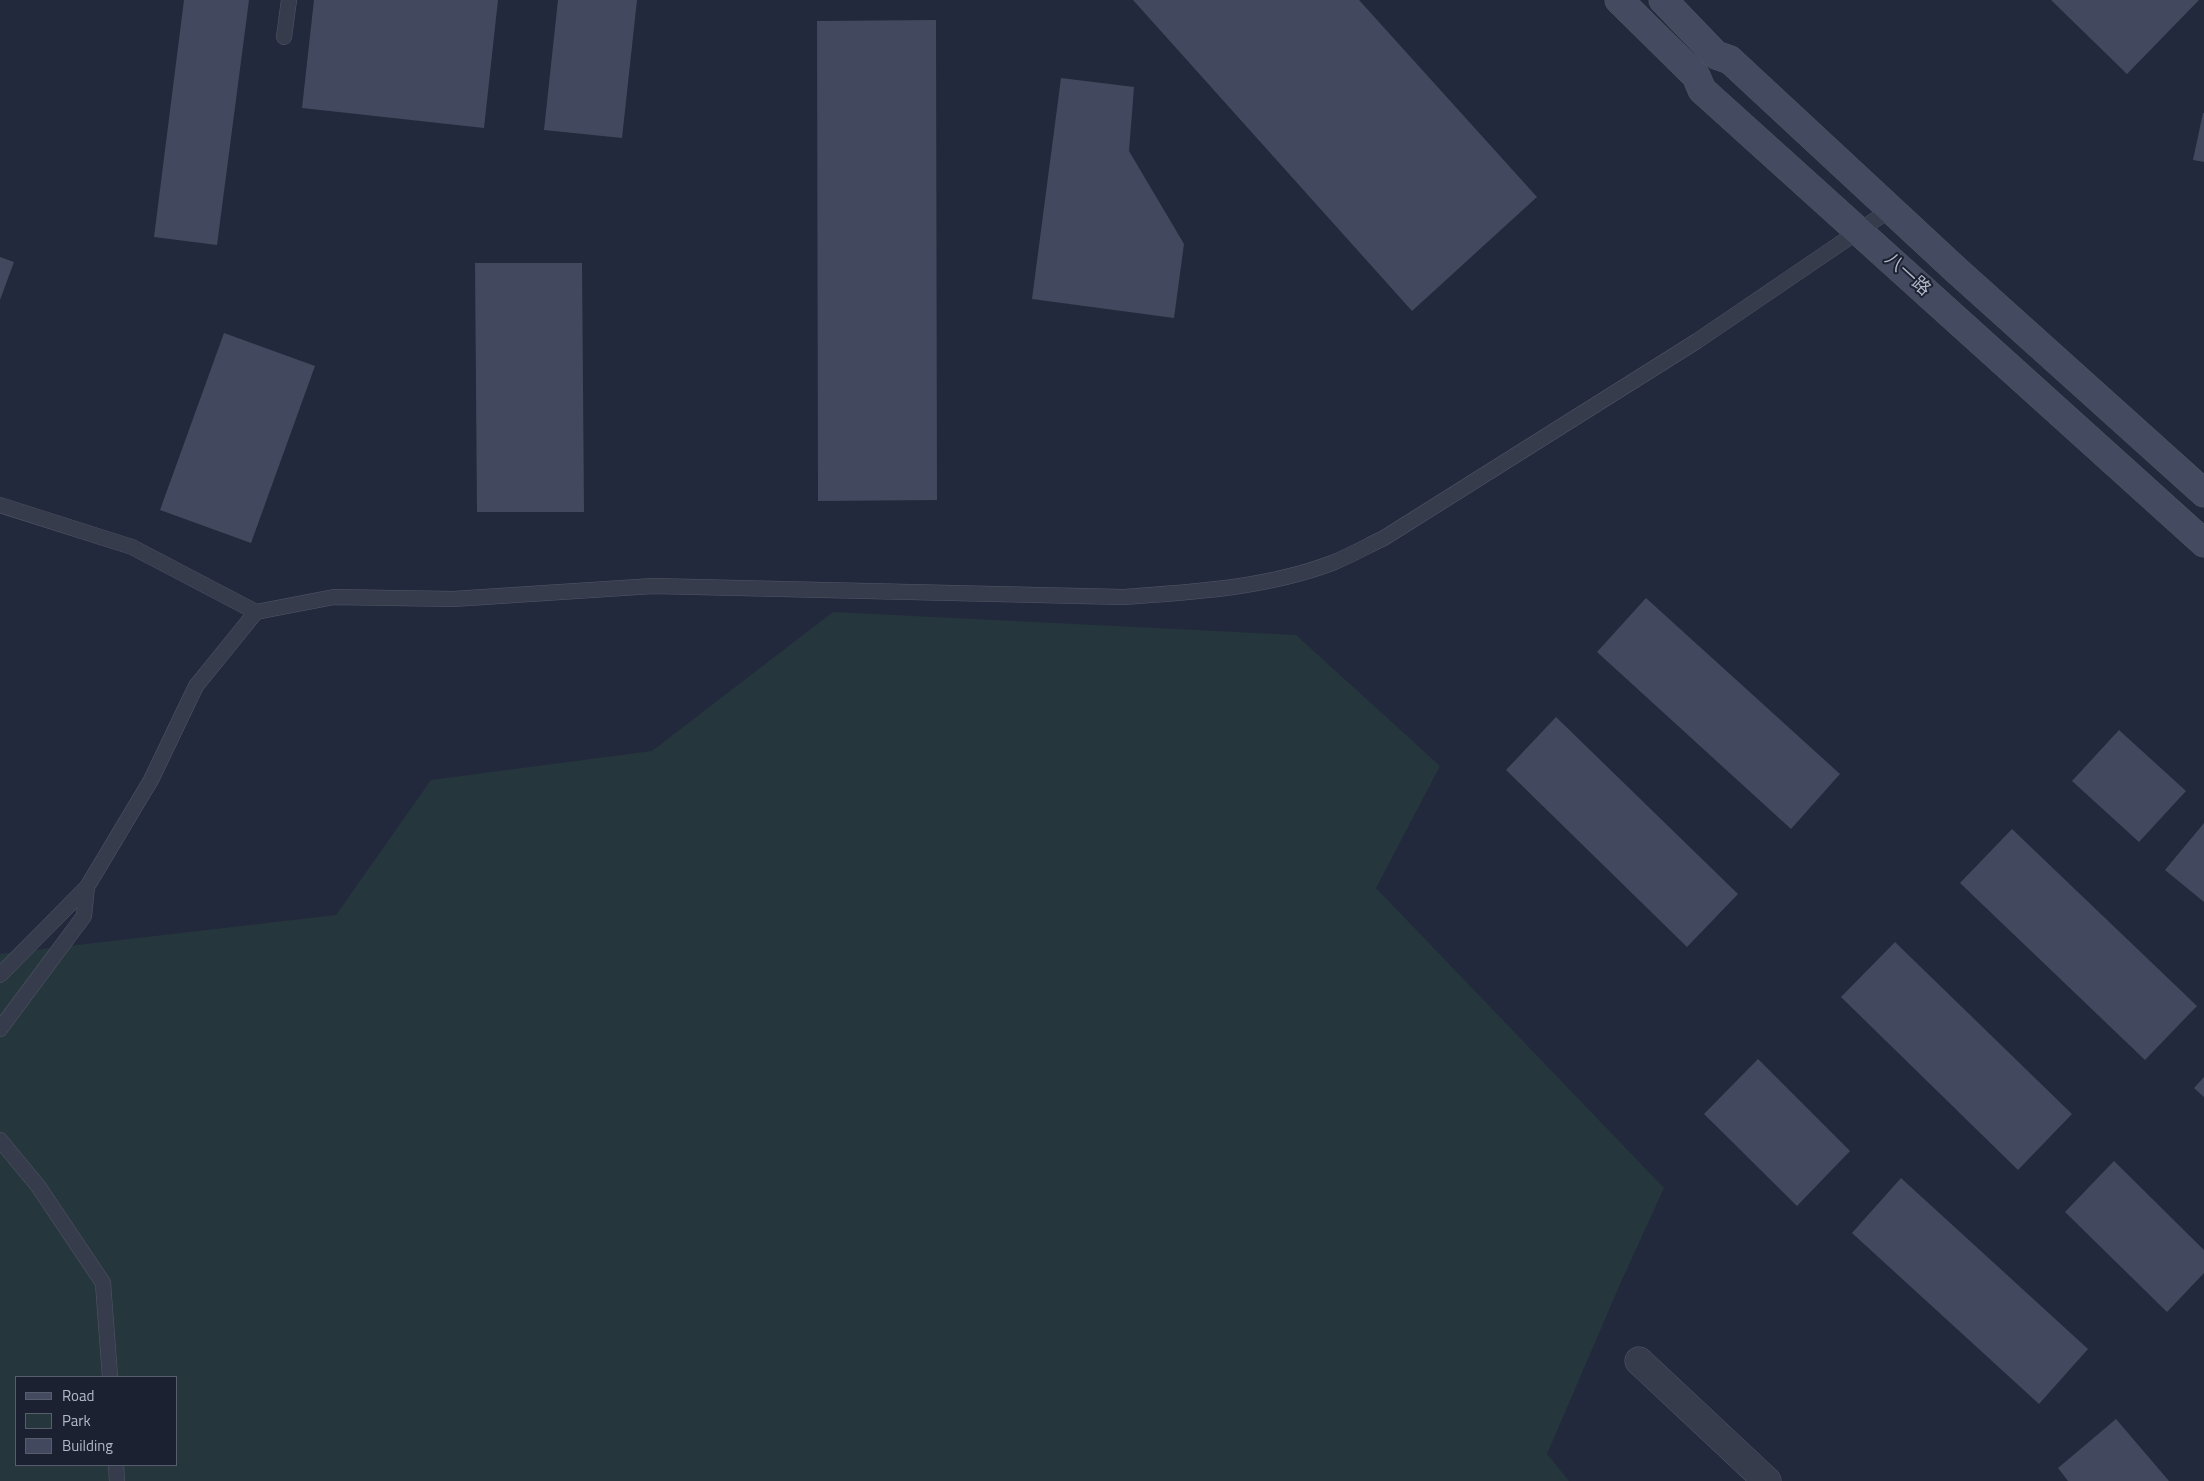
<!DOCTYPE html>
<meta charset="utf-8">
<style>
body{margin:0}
#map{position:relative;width:2204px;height:1481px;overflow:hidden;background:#23293c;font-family:"Titillium Web",sans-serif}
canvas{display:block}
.legend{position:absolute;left:15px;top:1376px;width:162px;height:90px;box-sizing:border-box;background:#1c2131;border:1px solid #585d6d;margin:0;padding:6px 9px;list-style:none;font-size:15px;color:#b2b7c7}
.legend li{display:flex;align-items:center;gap:10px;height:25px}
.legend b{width:25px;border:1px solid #585d6d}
</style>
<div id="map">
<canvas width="2204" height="1481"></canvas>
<ul class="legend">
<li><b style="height:6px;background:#444a5f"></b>Road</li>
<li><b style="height:14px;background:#25363d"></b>Park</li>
<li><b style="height:14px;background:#42485e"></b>Building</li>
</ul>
</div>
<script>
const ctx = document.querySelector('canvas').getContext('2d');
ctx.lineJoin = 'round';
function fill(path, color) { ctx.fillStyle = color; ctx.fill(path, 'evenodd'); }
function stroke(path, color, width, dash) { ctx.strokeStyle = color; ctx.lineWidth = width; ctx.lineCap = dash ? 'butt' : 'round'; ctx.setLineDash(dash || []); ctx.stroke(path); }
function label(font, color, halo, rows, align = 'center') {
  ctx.font = font + ' "Titillium Web","Noto Sans SC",sans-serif'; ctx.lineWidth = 4; ctx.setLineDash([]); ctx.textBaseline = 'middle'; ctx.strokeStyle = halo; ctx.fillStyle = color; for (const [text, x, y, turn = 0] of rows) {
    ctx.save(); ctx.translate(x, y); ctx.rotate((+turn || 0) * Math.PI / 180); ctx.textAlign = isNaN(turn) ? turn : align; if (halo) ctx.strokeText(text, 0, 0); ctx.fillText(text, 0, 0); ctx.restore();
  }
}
fill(new Path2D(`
 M 833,612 L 1296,635 L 1440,766 L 1376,888 L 1664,1188 L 1621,1282 L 1547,1454 L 1569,1481 L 0,1481 L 0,954 L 336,915 L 431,780 L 652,751 ZM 16,1377 L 176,1377 L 176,1465 L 16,1465 Z`), '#25363d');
fill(new Path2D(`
 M 184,0 L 249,0 L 217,245 L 154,237 Z
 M 314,0 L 498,0 L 484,128 L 302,108 Z
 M 558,0 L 637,0 L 622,138 L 544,130 Z
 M 1133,0 L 1359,0 L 1537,197 L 1412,311 Z
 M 2051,0 L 2199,0 L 2127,74 Z
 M 936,20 L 937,500 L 818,501 L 817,21 Z
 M 1061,78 L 1134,87 L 1129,151 L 1184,244 L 1174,318 L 1032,299 Z
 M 2203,113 L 2204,113 L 2204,162 L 2193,160 Z
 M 0,257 L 14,262 L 0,300 Z
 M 475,263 L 582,263 L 584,512 L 477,512 Z
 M 224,333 L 315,366 L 251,543 L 160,510 Z
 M 1646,598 L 1840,774 L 1791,829 L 1597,652 Z
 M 1556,717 L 1738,894 L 1687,947 L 1506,770 Z
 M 2119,730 L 2186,791 L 2139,842 L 2072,781 Z
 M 2204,823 L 2204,902 L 2165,870 Z
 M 2012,829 L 2197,1006 L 2145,1060 L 1960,883 Z
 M 1895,942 L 2072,1114 L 2018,1170 L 1841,997 Z
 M 1758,1059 L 1850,1151 L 1797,1206 L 1704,1114 Z
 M 2204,1077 L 2204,1097 L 2194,1088 Z
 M 2114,1161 L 2204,1250 L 2204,1273 L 2167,1312 L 2065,1212 Z
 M 1901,1178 L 2088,1349 L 2039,1404 L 1852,1233 Z
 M 2116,1419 L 2169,1481 L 2068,1481 L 2058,1468 Z`), '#42485e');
const lane = new Path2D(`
 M 284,37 L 289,0
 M 0,505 L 132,547 L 256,612
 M 0,975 L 87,887 L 151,780 L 196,686 L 256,612 L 334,597 L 453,599 L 653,586 L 1123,597 C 1193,592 1266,588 1332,563 C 1350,556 1367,546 1384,538 L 1697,341 L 1891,209
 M 0,1029 L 84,916 L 87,887
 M 0,1140 L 38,1186 L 103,1283 L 110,1377
 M 116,1465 L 117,1481`);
const street = new Path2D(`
 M 1639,1361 L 1767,1481`);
const secondary = new Path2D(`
 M 1619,0 L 1696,76 L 1702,90 L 2204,543
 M 1663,0 L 1716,55 L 1730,60 L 1955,269 L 2204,493`);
stroke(lane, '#525767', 16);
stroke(street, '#525767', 29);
stroke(secondary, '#525767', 29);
stroke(lane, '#363c4c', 15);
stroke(street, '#363c4c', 28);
stroke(secondary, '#444a5f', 28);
label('18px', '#b2b7c7', '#1c2131', [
 ["八一路",1907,275,42]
]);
</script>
